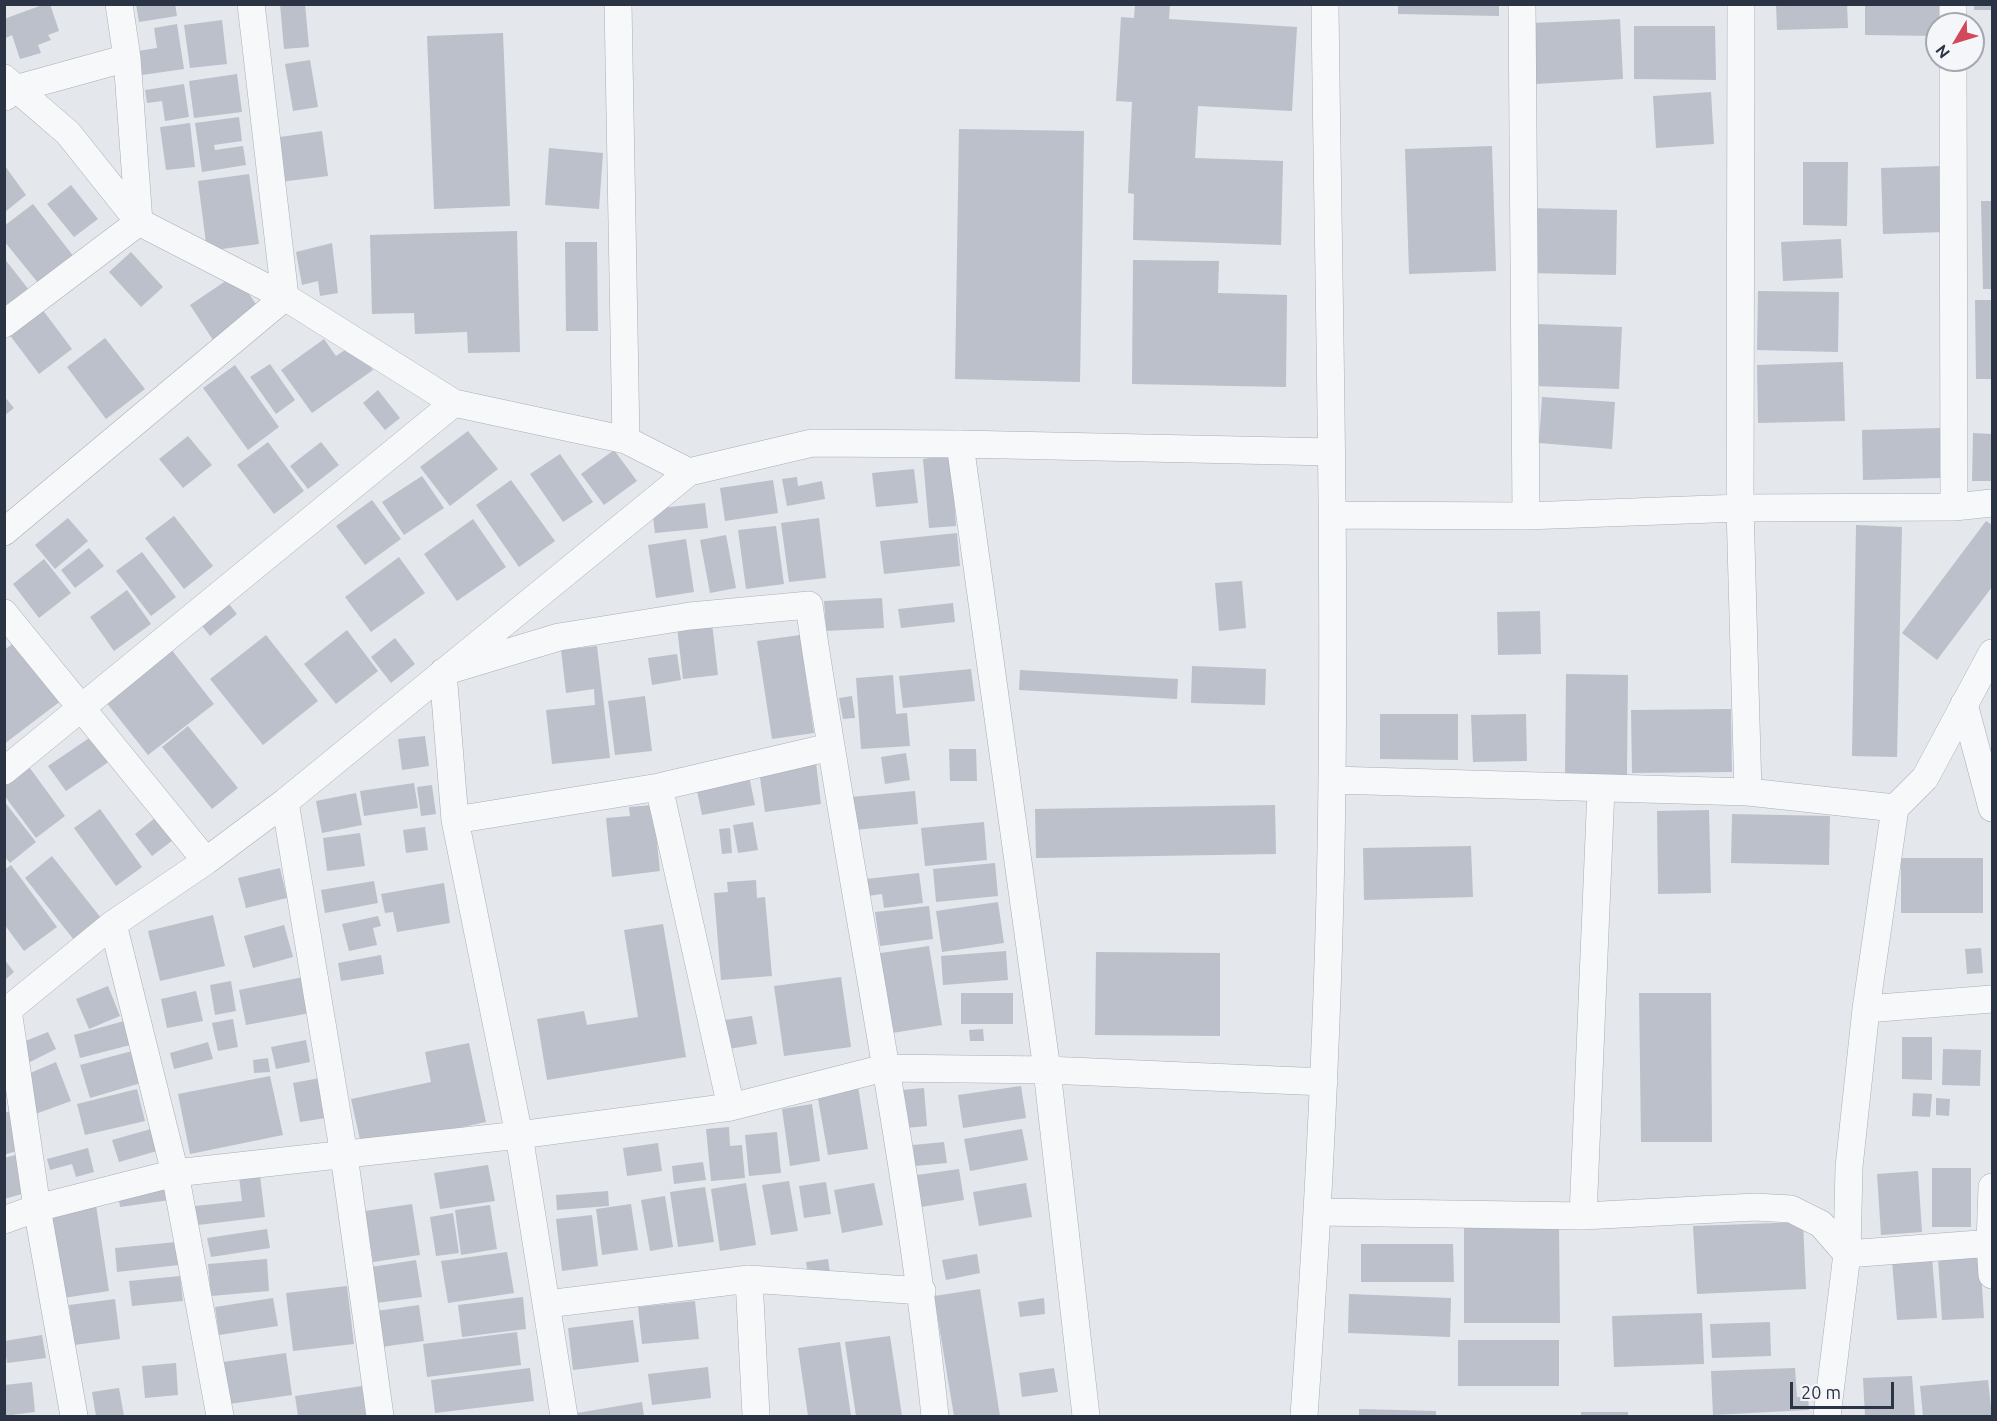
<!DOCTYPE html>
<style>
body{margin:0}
#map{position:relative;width:1997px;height:1421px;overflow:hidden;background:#e4e7ec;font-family:Ubuntu,sans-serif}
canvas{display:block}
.frame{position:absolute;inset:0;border:6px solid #2b3445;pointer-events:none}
.north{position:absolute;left:1925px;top:12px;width:60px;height:60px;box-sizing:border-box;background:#f4f6f9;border:2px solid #a4a8b1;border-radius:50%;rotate:232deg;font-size:16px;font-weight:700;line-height:24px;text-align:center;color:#2b3445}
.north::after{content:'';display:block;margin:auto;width:21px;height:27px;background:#d1495b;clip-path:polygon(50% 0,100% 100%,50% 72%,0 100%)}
.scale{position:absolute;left:1790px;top:1382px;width:104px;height:27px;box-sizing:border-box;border:3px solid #2b3445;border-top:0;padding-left:8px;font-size:18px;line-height:21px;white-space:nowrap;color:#2b3445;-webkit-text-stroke:4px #f4f6f9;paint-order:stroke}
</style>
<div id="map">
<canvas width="1997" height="1421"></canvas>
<div class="frame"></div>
<div class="north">N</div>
<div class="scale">20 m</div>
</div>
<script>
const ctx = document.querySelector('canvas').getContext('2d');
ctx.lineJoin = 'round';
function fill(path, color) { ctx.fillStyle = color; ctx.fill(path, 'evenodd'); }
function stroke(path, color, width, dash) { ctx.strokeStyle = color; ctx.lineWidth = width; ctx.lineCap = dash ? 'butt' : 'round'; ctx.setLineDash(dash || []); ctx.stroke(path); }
fill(new Path2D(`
 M 45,4 L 50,4 L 59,31 L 48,35 L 51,40 L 38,45 L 41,53 L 20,59 L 12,35 L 6,38 L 4,19 Z
 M 136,4 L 175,4 L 177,16 L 139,22 Z
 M 280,4 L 305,4 L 309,47 L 284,49 Z
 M 1135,4 L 1170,4 L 1169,19 L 1297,27 L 1292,111 L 1198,106 L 1195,158 L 1283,161 L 1281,245 L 1133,240 L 1134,194 L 1128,193 L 1132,102 L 1116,101 L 1121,17 L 1134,18 Z
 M 1398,4 L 1499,4 L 1499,16 L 1398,14 Z
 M 1776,4 L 1847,4 L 1848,28 L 1777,30 Z
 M 1974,4 L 1992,4 L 1992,10 L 1974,10 Z
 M 1865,5 L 1941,5 L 1941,24 L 1937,24 L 1937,36 L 1865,35 Z
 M 1620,19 L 1623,79 L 1536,84 L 1533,23 Z
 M 222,20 L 227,64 L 190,68 L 184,25 Z
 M 177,24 L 184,69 L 142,75 L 138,51 L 157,48 L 154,28 Z
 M 1634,26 L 1715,26 L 1716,80 L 1634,79 Z
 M 503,33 L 510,206 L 434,209 L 427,36 Z
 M 310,60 L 318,107 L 293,111 L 285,64 Z
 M 237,74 L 242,112 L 194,118 L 189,81 Z
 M 184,84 L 189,117 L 165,121 L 162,101 L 147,103 L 145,90 Z
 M 1711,92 L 1714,144 L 1656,148 L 1653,96 Z
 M 239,117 L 242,141 L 214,145 L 215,150 L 243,146 L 246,165 L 202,172 L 195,123 Z
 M 190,123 L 195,167 L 166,170 L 160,127 Z
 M 959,129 L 1084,131 L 1080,382 L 955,379 Z
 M 322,131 L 328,176 L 280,182 L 273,138 Z
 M 1492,146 L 1496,271 L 1409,274 L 1405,149 Z
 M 549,148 L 603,153 L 599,209 L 545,205 Z
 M 1803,162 L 1848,162 L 1847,226 L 1803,225 Z
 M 5,166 L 26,195 L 5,212 Z
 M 1943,166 L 1945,232 L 1883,234 L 1881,168 Z
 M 249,174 L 259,244 L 207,251 L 198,181 Z
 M 71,185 L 98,219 L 74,237 L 47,204 Z
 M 1981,201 L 1992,201 L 1992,289 L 1983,289 Z
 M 33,204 L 74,257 L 39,284 L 4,241 L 4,226 Z
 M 1529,208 L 1617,210 L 1616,275 L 1528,273 Z
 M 517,231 L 520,352 L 468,353 L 467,332 L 415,334 L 414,313 L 372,314 L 370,235 Z
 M 1841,239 L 1843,278 L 1783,281 L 1781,242 Z
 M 565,242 L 597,242 L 598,331 L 566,331 Z
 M 332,243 L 338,293 L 320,296 L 318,281 L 302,285 L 296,252 Z
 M 131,252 L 163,287 L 141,307 L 109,272 Z
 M 4,258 L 29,290 L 4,309 Z
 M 1133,260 L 1219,261 L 1218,293 L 1287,295 L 1286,387 L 1132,384 Z
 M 236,274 L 259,309 L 213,340 L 190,305 Z
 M 1758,291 L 1839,292 L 1838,352 L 1757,350 Z
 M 1975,300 L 1992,300 L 1992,379 L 1976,379 Z
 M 39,305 L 72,349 L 39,374 L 6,330 Z
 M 1536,324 L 1622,327 L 1619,389 L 1534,386 Z
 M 105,338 L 145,389 L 106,419 L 67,367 Z
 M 324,339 L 336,356 L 354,344 L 373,370 L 312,413 L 281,370 Z
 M 1843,362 L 1845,421 L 1758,423 L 1757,365 Z
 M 270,364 L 295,400 L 276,414 L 250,377 Z
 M 235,365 L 279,427 L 248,450 L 203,388 Z
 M 378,390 L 400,418 L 385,430 L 363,403 Z
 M 4,396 L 14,408 L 4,416 Z
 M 1542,397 L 1615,402 L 1612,449 L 1539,443 Z
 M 1940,428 L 1942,478 L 1863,480 L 1862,430 Z
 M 468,431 L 498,469 L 450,506 L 420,467 Z
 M 1973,433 L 1992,434 L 1992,481 L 1972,481 Z
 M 188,436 L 212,465 L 183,488 L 159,459 Z
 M 268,442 L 304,491 L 274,514 L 237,465 Z
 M 321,442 L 339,465 L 308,489 L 290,466 Z
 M 614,450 L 637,481 L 604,505 L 581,474 Z
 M 560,454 L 593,502 L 563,522 L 530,474 Z
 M 951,455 L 956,526 L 929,528 L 923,459 Z
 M 914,469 L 918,503 L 876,507 L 872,473 Z
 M 422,476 L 444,508 L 404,535 L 382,502 Z
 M 797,477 L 798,486 L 822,481 L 825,499 L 787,506 L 782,479 Z
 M 511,480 L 555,541 L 519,567 L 476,505 Z
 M 773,480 L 778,513 L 725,521 L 720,488 Z
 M 372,500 L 401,539 L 365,565 L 336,526 Z
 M 705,503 L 708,528 L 655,533 L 652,509 Z
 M 174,516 L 213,566 L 184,589 L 145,538 Z
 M 68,518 L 88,541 L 55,569 L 35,545 Z
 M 819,518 L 826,578 L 789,582 L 781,523 Z
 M 473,519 L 506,567 L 457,601 L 424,554 Z
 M 1986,521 L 1992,525 L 1992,587 L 1937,660 L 1902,633 Z
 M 1856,525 L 1902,527 L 1897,757 L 1852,756 Z
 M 776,526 L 784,584 L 746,589 L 738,530 Z
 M 957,533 L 960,566 L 884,574 L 880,541 Z
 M 726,535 L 736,588 L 710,593 L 700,540 Z
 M 686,539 L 694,592 L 656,598 L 648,545 Z
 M 89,548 L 104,566 L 75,588 L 61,570 Z
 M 142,552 L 176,597 L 151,616 L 116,571 Z
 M 399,557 L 425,593 L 371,632 L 345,597 Z
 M 44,559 L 71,593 L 39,618 L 13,584 Z
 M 1242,581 L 1246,628 L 1219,631 L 1215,583 Z
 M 127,590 L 151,624 L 114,651 L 90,617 Z
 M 882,598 L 884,628 L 826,631 L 824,601 Z
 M 225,599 L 237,614 L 210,636 L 198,621 Z
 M 953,603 L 955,622 L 901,628 L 898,609 Z
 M 1540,611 L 1541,654 L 1498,655 L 1497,612 Z
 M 712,623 L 718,675 L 683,679 L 677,627 Z
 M 347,630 L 378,671 L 336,704 L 304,664 Z
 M 266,635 L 318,701 L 263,745 L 210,679 Z
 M 800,635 L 814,733 L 772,739 L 757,641 Z
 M 21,638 L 66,697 L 4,744 L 4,650 Z
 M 395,638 L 415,664 L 391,683 L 371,657 Z
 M 597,646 L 610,758 L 552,764 L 546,710 L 595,705 L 594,689 L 566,693 L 561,650 Z
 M 171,649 L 214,704 L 148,755 L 105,701 Z
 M 677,654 L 681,680 L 652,685 L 648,658 Z
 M 1192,666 L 1266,669 L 1265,705 L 1191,703 Z
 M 971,669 L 975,701 L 903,708 L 899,676 Z
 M 1020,670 L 1178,679 L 1177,699 L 1019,690 Z
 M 1566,674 L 1628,675 L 1627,775 L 1565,775 Z
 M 893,675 L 896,714 L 907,713 L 910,746 L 861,749 L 856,678 Z
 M 645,696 L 652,751 L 615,755 L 608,701 Z
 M 852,696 L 855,718 L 843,719 L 839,698 Z
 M 1731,709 L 1732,772 L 1632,773 L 1631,710 Z
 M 1380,714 L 1458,714 L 1458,760 L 1380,759 Z
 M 1526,714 L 1527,761 L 1473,762 L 1471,715 Z
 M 188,726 L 238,788 L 212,809 L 162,747 Z
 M 95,734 L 113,759 L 66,791 L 48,766 Z
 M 425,736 L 429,766 L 402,770 L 398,739 Z
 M 949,749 L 976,749 L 977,781 L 950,781 Z
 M 906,753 L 910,780 L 885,784 L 881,757 Z
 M 24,760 L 65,816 L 36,838 L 4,795 L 4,774 Z
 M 816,763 L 821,804 L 765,812 L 759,771 Z
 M 748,771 L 755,805 L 702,815 L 695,781 Z
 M 414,783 L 418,808 L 364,816 L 360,791 Z
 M 432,785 L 436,814 L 421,816 L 417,787 Z
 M 915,791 L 918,824 L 854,830 L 851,797 Z
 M 356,793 L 362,825 L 322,833 L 316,801 Z
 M 4,801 L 36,842 L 10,863 L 4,856 Z
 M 653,805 L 660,871 L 612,877 L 606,818 L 630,816 L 629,807 Z
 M 1275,805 L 1276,854 L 1036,858 L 1035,809 Z
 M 100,809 L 142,867 L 116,886 L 74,828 Z
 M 1709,810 L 1711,893 L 1658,894 L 1657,811 Z
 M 160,814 L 177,837 L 152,856 L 135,834 Z
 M 1732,814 L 1830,816 L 1829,865 L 1731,863 Z
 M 753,822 L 758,850 L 738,853 L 733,825 Z
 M 984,822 L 987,860 L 925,866 L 921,828 Z
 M 425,827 L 428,850 L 406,853 L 403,830 Z
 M 730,828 L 732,853 L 722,854 L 719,829 Z
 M 360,833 L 365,866 L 327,871 L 323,838 Z
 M 1471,846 L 1473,897 L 1364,900 L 1363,848 Z
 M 52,856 L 101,918 L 74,940 L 25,878 Z
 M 1901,858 L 1983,858 L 1983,913 L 1901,913 Z
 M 995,863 L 998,896 L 936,902 L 933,869 Z
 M 11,865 L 57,927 L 24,951 L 4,924 L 4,870 Z
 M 280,868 L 287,898 L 246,908 L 238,878 Z
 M 919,873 L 923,903 L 884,908 L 882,894 L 868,896 L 866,879 Z
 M 756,880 L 757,898 L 765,897 L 772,976 L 721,980 L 714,893 L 728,892 L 727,882 Z
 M 374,881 L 378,903 L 325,913 L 321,890 Z
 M 444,883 L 450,923 L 397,932 L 393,912 L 385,913 L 381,894 Z
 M 998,902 L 1004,943 L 942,952 L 936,911 Z
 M 929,906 L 933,939 L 880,946 L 875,912 Z
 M 213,915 L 225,966 L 160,981 L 148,931 Z
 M 378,916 L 381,926 L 373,928 L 377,945 L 349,951 L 342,924 Z
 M 663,924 L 686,1057 L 547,1080 L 537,1019 L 584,1011 L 587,1025 L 638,1017 L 624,930 Z
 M 284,925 L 293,957 L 253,968 L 244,936 Z
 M 929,946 L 942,1025 L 886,1034 L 874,954 Z
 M 1981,948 L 1983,973 L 1967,974 L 1965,949 Z
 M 1006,951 L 1008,980 L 943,985 L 941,956 Z
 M 1096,952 L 1220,953 L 1220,1036 L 1095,1035 Z
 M 381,955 L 384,974 L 341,981 L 338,963 Z
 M 4,959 L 14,972 L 6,979 L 4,977 Z
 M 303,977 L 310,1013 L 246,1025 L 239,990 Z
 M 841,977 L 851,1047 L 784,1056 L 774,986 Z
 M 231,981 L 236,1011 L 215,1015 L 210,985 Z
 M 108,986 L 120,1016 L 89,1029 L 76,999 Z
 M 196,991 L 203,1021 L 167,1028 L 161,999 Z
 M 961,993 L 1013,993 L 1013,1024 L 961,1024 Z
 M 1639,993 L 1711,993 L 1712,1142 L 1641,1142 Z
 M 752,1016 L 757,1044 L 729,1049 L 725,1020 Z
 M 233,1019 L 238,1047 L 218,1051 L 212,1023 Z
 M 124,1021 L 130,1045 L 80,1058 L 74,1035 Z
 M 983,1029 L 984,1041 L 970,1041 L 969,1030 Z
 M 48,1032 L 56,1049 L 22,1066 L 18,1044 Z
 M 1902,1037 L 1932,1037 L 1932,1080 L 1902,1079 Z
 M 306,1040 L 310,1062 L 276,1069 L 271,1047 Z
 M 208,1042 L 213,1059 L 174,1069 L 170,1053 Z
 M 469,1043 L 486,1122 L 362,1149 L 351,1099 L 431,1082 L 425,1052 Z
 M 1943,1049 L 1981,1050 L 1980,1086 L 1942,1085 Z
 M 132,1051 L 141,1083 L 90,1098 L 80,1065 Z
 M 268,1058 L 270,1072 L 254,1073 L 253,1060 Z
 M 56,1062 L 71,1101 L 30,1116 L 21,1077 Z
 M 270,1076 L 283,1135 L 190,1154 L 178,1094 Z
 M 320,1078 L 326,1118 L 300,1122 L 293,1083 Z
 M 858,1086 L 868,1149 L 828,1155 L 817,1093 Z
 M 1021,1086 L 1026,1118 L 963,1128 L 958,1095 Z
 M 924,1088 L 927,1126 L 906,1128 L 902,1090 Z
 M 137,1089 L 145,1121 L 85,1135 L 77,1104 Z
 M 1913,1093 L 1932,1094 L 1930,1117 L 1912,1116 Z
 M 1936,1098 L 1950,1099 L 1949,1116 L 1936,1115 Z
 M 812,1104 L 820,1161 L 790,1166 L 782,1109 Z
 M 11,1111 L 22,1149 L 4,1155 L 4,1113 Z
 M 729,1127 L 730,1146 L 742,1145 L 745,1178 L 711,1181 L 706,1129 Z
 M 151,1129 L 157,1151 L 119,1162 L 112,1140 Z
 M 1022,1129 L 1028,1160 L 970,1171 L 964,1139 Z
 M 777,1132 L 781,1173 L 749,1176 L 745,1135 Z
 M 944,1142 L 947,1163 L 915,1166 L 913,1145 Z
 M 658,1143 L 662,1171 L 627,1176 L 623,1148 Z
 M 88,1148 L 94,1172 L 76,1177 L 72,1164 L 50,1170 L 47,1159 Z
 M 23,1153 L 29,1192 L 4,1199 L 4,1158 Z
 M 703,1162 L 706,1180 L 674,1184 L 672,1166 Z
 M 488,1165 L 495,1201 L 440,1209 L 434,1173 Z
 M 259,1167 L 265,1217 L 198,1225 L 195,1206 L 242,1201 L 238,1169 Z
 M 1932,1168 L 1971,1168 L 1971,1227 L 1932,1227 Z
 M 959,1169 L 964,1200 L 915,1208 L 910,1176 Z
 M 1918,1171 L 1922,1232 L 1881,1235 L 1877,1174 Z
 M 167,1179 L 170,1200 L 120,1207 L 118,1191 Z
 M 789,1181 L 798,1231 L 771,1235 L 762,1185 Z
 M 826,1182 L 831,1214 L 804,1218 L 799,1186 Z
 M 746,1183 L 756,1245 L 720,1251 L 711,1189 Z
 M 874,1183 L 883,1225 L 842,1233 L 834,1190 Z
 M 1026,1183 L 1032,1217 L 979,1226 L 973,1192 Z
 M 705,1187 L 714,1242 L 678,1247 L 670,1192 Z
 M 608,1191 L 609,1206 L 557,1210 L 556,1195 Z
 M 665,1196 L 673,1247 L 650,1251 L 641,1200 Z
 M 412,1204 L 420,1255 L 373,1262 L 365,1211 Z
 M 631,1204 L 638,1250 L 602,1255 L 596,1209 Z
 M 96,1205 L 109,1291 L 63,1298 L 51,1211 Z
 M 490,1205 L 497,1249 L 461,1255 L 455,1210 Z
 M 453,1213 L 459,1253 L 436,1256 L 430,1217 Z
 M 592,1215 L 598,1266 L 562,1271 L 556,1219 Z
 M 1803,1222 L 1806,1289 L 1697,1294 L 1693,1226 Z
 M 1464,1227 L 1559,1227 L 1560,1323 L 1464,1323 Z
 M 267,1229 L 270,1248 L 211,1257 L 207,1238 Z
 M 176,1242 L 179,1265 L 117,1272 L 115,1248 Z
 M 1361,1244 L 1453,1244 L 1454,1282 L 1361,1282 Z
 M 507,1252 L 514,1293 L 448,1303 L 441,1261 Z
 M 977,1254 L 980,1273 L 946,1280 L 942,1260 Z
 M 1980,1255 L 1984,1318 L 1942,1320 L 1938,1258 Z
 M 1932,1258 L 1937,1318 L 1897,1320 L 1892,1261 Z
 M 267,1259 L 269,1291 L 211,1296 L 208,1264 Z
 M 828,1259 L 830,1273 L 808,1276 L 806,1262 Z
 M 416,1260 L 422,1297 L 376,1303 L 371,1267 Z
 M 180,1276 L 183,1301 L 132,1306 L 129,1281 Z
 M 347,1286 L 354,1344 L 293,1351 L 286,1293 Z
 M 980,1289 L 1000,1416 L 954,1416 L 934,1296 Z
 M 1349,1294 L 1451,1298 L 1450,1337 L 1348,1333 Z
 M 523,1297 L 526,1329 L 462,1337 L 458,1305 Z
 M 273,1298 L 278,1326 L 219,1335 L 215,1307 Z
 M 1044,1298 L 1045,1314 L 1020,1317 L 1018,1302 Z
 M 115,1299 L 120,1339 L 74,1345 L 69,1305 Z
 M 695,1301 L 699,1339 L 642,1344 L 638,1307 Z
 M 419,1305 L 424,1341 L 374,1348 L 369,1312 Z
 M 1702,1313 L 1704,1364 L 1614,1367 L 1612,1316 Z
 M 633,1320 L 639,1362 L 573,1370 L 568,1328 Z
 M 1770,1322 L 1771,1356 L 1712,1358 L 1710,1324 Z
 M 517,1332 L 521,1365 L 427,1377 L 423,1344 Z
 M 42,1335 L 46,1358 L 7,1363 L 4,1341 Z
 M 890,1336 L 902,1416 L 856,1416 L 845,1342 Z
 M 1458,1340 L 1559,1340 L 1559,1386 L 1458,1386 Z
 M 840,1342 L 851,1416 L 808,1416 L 798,1348 Z
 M 286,1353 L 292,1395 L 229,1404 L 223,1362 Z
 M 176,1363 L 178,1395 L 145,1398 L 142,1366 Z
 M 708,1367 L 711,1398 L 652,1405 L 648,1374 Z
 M 530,1368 L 534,1401 L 435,1413 L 431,1380 Z
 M 1054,1368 L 1058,1392 L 1022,1397 L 1019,1373 Z
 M 1795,1368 L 1797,1397 L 1808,1397 L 1809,1410 L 1713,1415 L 1711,1371 Z
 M 1912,1376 L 1915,1416 L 1865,1416 L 1863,1378 Z
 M 1988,1380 L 1992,1416 L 1923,1416 L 1920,1386 Z
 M 32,1382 L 35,1412 L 4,1416 L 4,1385 Z
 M 362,1386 L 366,1416 L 298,1416 L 295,1396 Z
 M 119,1388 L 124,1416 L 96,1416 L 92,1392 Z
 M 642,1402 L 644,1416 L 578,1416 L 577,1413 Z
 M 1359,1409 L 1436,1411 L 1436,1416 L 1359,1416 Z
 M 1581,1412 L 1628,1412 L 1628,1416 L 1581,1416 Z`), '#bbc0ca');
const street = new Path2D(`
 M 618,4 L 626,440
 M 1522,4 L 1526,516
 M 1741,4 L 1740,508 L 1748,792
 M 1953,4 L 1953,24
 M 1953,60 L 1954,507
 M 4,78 L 68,133 L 139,222 L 285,297 L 454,403 L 626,440 L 689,472
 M 5,97 L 15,89 L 127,58
 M 4,324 L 139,222 L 127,58 L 119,4
 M 960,444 L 1047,1070 L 1086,1416
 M 1332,515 L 1526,516 L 1740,508 L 1954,507 L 1992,503
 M 4,532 L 285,297 L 251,4
 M 4,613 L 206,861
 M 1964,704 L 1992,808
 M 830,747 L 659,787 L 731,1107 L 519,1135 L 455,820 L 443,672 L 559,637 L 690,616 L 809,605 C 848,876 907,1144 935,1416
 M 4,771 L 454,403
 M 1332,780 L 1748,792 L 1895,808
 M 285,802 L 344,1155 L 380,1416
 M 455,820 L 659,787
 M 113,924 L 175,1173 L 220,1416
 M 4,1007 L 8,1010 L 37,1208 L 175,1173 L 519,1135 L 564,1416
 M 1866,1009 L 1992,999
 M 4,1013 L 113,924 L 206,861 L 285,802 L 689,472 L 812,443 L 960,444 L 1331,452
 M 731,1107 L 884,1068 L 1047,1070 L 1324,1082
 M 1992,1187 L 1990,1243 L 1992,1275
 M 1318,1212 L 1583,1216 L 1755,1207 L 1791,1209 L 1821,1224 L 1847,1254 L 1992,1243
 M 1583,1216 L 1601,789
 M 4,1220 L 37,1208 L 74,1416
 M 749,1279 L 922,1291
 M 547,1304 L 749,1279 L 756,1416
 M 1304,1416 C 1319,1204 1330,991 1332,778 C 1335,520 1328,262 1325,4
 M 1827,1416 L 1847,1254 L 1849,1167 L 1866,1009 L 1895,808 L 1925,778 L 1992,653`);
stroke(street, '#a9aeb7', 28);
stroke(street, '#f7f8fa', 27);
</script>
